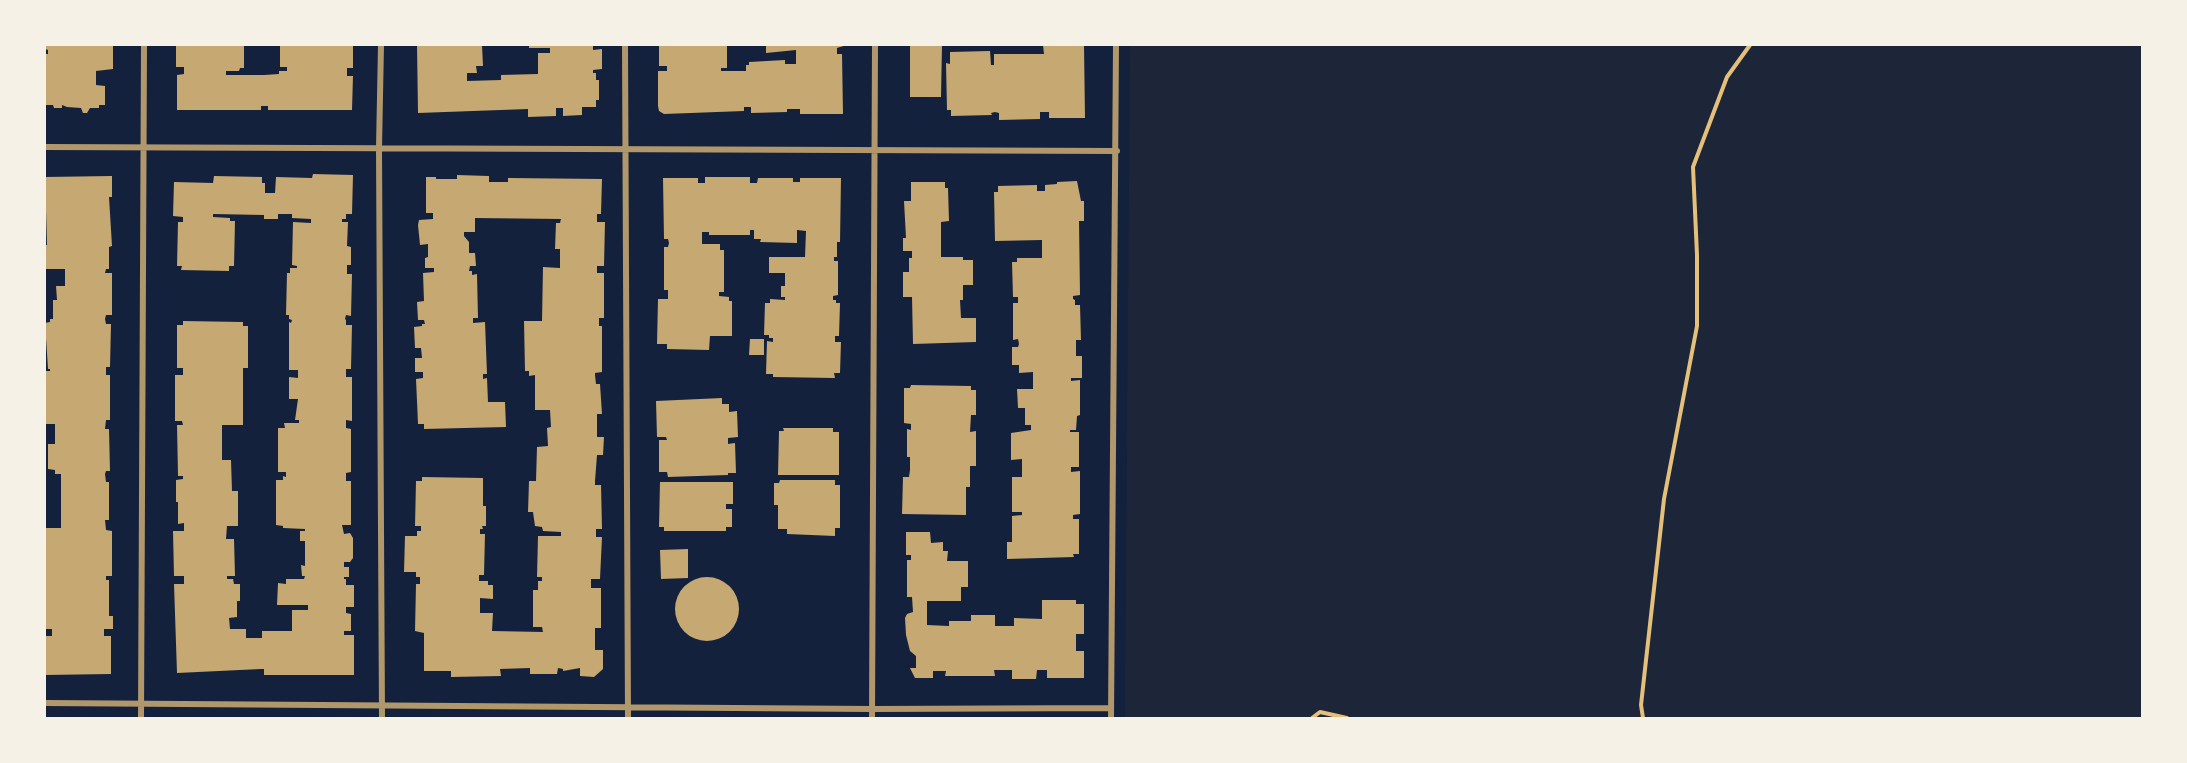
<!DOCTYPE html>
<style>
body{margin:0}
#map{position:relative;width:2187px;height:763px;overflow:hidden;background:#14213d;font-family:Lato,sans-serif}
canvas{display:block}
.frame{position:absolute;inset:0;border:46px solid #f6f1e7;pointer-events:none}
</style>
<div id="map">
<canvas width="2187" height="763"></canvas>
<div class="frame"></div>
</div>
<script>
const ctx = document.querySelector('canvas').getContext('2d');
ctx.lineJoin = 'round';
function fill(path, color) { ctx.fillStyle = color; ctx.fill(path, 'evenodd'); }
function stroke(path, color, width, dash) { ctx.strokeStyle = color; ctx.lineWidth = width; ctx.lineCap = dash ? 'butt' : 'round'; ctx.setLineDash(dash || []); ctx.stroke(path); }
fill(new Path2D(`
 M 1130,45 L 2142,45 L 2142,718 L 1125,718 Z`), '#1d2539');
fill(new Path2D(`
 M 45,45 L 113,46 L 113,69 L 96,71 L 96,85 L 105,86 L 105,105 L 99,105 L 99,108 L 90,108 L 87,113 L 83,113 L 81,108 L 67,107 L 62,105 L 62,108 L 54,108 L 53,105 L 45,105 L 45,54 L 48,54 L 48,50 L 45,49 Z
 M 176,45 L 244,45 L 244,68 L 240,68 L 239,71 L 226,71 L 226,75 L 264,75 L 279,74 L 279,71 L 287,71 L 287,67 L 280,67 L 280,45 L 353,45 L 353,68 L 347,68 L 347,76 L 353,76 L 352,110 L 268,110 L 268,106 L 261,106 L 261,110 L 177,110 L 177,75 L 184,74 L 184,67 L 176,67 Z
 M 417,45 L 482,45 L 483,66 L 476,66 L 477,73 L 467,73 L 467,81 L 501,80 L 501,75 L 538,74 L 538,53 L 550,53 L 550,48 L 529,48 L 529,45 L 593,45 L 593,50 L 602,49 L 602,69 L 593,70 L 593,73 L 596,73 L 596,80 L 599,80 L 599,100 L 596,100 L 596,107 L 582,107 L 582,115 L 563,116 L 563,108 L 556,108 L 556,116 L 528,117 L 528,109 L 418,113 Z
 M 659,45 L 727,45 L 727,68 L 721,68 L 721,71 L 746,71 L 746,65 L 749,65 L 749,62 L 785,60 L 785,64 L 796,64 L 796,50 L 766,53 L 766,45 L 847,45 L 837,48 L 837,54 L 842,54 L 843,114 L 800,114 L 800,109 L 787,109 L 787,112 L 751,113 L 751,107 L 744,107 L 744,111 L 664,114 L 659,111 L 658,106 L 658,71 L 667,71 L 667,66 L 659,66 Z
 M 910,45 L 942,45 L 941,97 L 910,97 Z
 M 1043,45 L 1084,45 L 1085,118 L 1049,118 L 1049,112 L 1040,112 L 1040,119 L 999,120 L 999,113 L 995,112 L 991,113 L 992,115 L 951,116 L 951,110 L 947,110 L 946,63 L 950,64 L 950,52 L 990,51 L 991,65 L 994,65 L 994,54 L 1044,54 Z
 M 313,174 L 353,175 L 352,214 L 346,214 L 346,219 L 342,219 L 342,222 L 348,222 L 347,246 L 351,247 L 351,265 L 347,265 L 347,274 L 352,274 L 351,316 L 346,315 L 345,319 L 346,320 L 346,325 L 352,325 L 351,369 L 346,369 L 346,377 L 352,377 L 352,421 L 346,420 L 346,428 L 351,429 L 351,472 L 346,473 L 346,481 L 351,481 L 351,525 L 342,525 L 344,534 L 350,533 L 353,538 L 353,558 L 350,562 L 344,562 L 344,567 L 349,567 L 349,577 L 344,577 L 344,579 L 346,579 L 346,585 L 354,585 L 354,607 L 346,607 L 346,613 L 351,614 L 351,631 L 344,631 L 344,635 L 354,635 L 354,675 L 264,675 L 264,669 L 261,669 L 177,673 L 174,584 L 184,584 L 184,576 L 174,576 L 173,531 L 184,531 L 184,523 L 178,524 L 178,502 L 176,502 L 176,480 L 183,479 L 183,476 L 178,476 L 177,425 L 183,425 L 182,421 L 175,421 L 175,375 L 183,375 L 183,368 L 177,368 L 177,325 L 183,325 L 183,321 L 243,322 L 243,326 L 248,326 L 248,368 L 243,368 L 243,425 L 222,425 L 222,460 L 231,460 L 232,491 L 238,491 L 238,526 L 227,526 L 226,539 L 234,539 L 235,576 L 227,576 L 227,579 L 233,579 L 234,584 L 240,584 L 240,601 L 237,601 L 237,617 L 229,618 L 230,629 L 246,629 L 246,638 L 262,638 L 262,631 L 292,631 L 292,610 L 308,610 L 308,605 L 277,605 L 278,583 L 286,584 L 286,579 L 304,579 L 305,576 L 302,576 L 301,565 L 305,566 L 305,541 L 300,541 L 300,531 L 305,531 L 305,529 L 283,528 L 283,526 L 276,525 L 276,480 L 283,480 L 283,476 L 286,477 L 286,472 L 278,472 L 278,428 L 285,428 L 284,423 L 299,423 L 299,420 L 295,420 L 298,399 L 289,399 L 289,377 L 298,378 L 298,370 L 289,370 L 289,322 L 291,323 L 292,320 L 289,319 L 289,315 L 286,315 L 287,273 L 290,273 L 290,268 L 297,268 L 297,266 L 292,265 L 293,222 L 311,223 L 311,219 L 292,218 L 292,214 L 278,214 L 278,219 L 264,219 L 264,215 L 213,214 L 213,217 L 230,218 L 230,221 L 235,221 L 234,266 L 229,266 L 229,271 L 181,270 L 182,266 L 177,266 L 178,222 L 183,222 L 183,217 L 173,216 L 174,182 L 213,183 L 214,176 L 262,177 L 262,183 L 265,183 L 265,193 L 275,193 L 276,177 L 312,178 Z
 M 457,175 L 489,176 L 489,182 L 508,182 L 508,178 L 602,179 L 601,214 L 597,214 L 597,222 L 605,222 L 604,266 L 597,266 L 597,273 L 604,273 L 604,318 L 599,318 L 599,326 L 602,326 L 602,372 L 595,373 L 595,375 L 596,384 L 600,384 L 602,414 L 597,414 L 597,437 L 604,437 L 603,455 L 597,455 L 595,481 L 595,485 L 601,485 L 602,529 L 596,529 L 596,537 L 602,537 L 600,579 L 591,579 L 591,588 L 601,588 L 601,628 L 595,628 L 595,650 L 603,650 L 603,669 L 594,677 L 580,676 L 580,668 L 563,671 L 563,669 L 558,668 L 557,674 L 530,674 L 530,668 L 500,669 L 501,676 L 451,677 L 451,671 L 424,671 L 424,633 L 415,631 L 416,584 L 420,584 L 420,577 L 416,577 L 416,572 L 404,572 L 405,536 L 417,536 L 417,531 L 421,531 L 421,526 L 415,526 L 416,481 L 422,481 L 422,477 L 483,478 L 483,506 L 486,506 L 486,526 L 482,526 L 483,529 L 480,529 L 480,534 L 485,534 L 484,575 L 479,575 L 479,581 L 488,581 L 488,585 L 493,585 L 493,599 L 480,598 L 480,613 L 493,613 L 492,631 L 543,632 L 542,627 L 533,627 L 533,590 L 538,590 L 538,581 L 542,581 L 542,577 L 537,577 L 538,536 L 561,536 L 561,532 L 543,531 L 542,527 L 535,526 L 533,512 L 528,512 L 529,481 L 536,481 L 537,447 L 548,446 L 547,428 L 551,427 L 550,410 L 535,410 L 535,375 L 529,376 L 529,371 L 525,371 L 524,321 L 542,321 L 543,267 L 560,268 L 560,249 L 555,249 L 556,223 L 560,223 L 561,219 L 475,218 L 475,232 L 464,232 L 464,236 L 469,242 L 469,253 L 475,253 L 476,266 L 470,266 L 469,271 L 472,271 L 472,275 L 477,274 L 478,318 L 473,318 L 473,323 L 485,322 L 487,374 L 483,374 L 483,379 L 487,378 L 488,402 L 505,402 L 506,427 L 424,429 L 424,424 L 418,424 L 416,379 L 423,378 L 423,372 L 415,372 L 415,358 L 422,358 L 421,348 L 415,348 L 414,327 L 422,326 L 422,324 L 425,324 L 424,320 L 418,320 L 417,302 L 424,301 L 423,273 L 434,272 L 434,268 L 425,268 L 425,258 L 428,257 L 428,244 L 420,245 L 418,225 L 419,220 L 433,219 L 433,213 L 426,213 L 426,177 L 436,177 L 436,179 L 457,179 Z
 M 112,176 L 112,197 L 109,197 L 112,246 L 109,247 L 109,269 L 106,269 L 105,273 L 112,273 L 112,315 L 106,315 L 105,319 L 106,324 L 111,324 L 110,367 L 106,367 L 106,375 L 110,375 L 110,420 L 106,420 L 105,429 L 109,429 L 110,471 L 106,471 L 105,474 L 106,482 L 109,482 L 109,520 L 105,520 L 106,530 L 112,531 L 112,576 L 106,576 L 106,580 L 109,580 L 109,616 L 113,616 L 113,629 L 104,629 L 104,636 L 111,636 L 111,674 L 45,675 L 45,636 L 52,636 L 52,629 L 45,629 L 45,528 L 61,528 L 61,474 L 55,474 L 55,470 L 48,469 L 48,444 L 55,444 L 55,424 L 45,424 L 45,371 L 50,371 L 50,369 L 48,369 L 45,323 L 50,322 L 50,319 L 53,319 L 53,300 L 57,300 L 56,286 L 65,286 L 65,269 L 45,269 L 45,245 L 47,245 L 45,177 Z
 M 705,177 L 750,177 L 750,183 L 757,183 L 758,178 L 793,178 L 793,182 L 800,182 L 800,178 L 841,178 L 840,242 L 837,242 L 837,257 L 834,257 L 834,261 L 838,261 L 838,295 L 833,296 L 833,300 L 836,300 L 836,303 L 840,303 L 839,336 L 835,336 L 835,342 L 841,342 L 840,373 L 834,373 L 835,378 L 773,377 L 773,374 L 766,374 L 767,341 L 773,342 L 773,338 L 769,338 L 769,335 L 764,335 L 765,303 L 770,303 L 770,299 L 785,300 L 785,297 L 781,297 L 781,286 L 785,286 L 785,273 L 769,273 L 769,257 L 805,257 L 806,231 L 797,230 L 797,243 L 760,242 L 761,239 L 754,239 L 754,230 L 750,230 L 750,235 L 709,235 L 709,232 L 702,232 L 702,244 L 720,244 L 720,250 L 724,250 L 724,292 L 719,292 L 719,296 L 729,297 L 729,301 L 732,301 L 732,336 L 710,336 L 709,350 L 667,349 L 667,344 L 657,344 L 658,299 L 668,299 L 668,290 L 664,290 L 664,247 L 668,247 L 669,243 L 668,239 L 664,239 L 663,178 L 698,178 L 698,183 L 705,183 Z
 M 1077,181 L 1081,201 L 1084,201 L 1084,221 L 1079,221 L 1080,295 L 1073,296 L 1073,299 L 1075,300 L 1075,305 L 1080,305 L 1081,340 L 1076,340 L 1076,356 L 1082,356 L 1082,378 L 1071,378 L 1071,381 L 1080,380 L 1080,415 L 1077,416 L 1076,430 L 1070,430 L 1070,432 L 1079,432 L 1079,467 L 1071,467 L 1071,472 L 1080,471 L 1080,514 L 1073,515 L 1073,519 L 1079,519 L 1079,554 L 1073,554 L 1074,557 L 1007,559 L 1007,542 L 1012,542 L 1012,516 L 1022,515 L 1022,512 L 1012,512 L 1012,477 L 1022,477 L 1022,459 L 1011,460 L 1011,433 L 1031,430 L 1031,425 L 1025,425 L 1025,408 L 1018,408 L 1017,389 L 1033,389 L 1033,372 L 1019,373 L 1019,365 L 1012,365 L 1012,347 L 1018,347 L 1019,344 L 1018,339 L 1013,340 L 1013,303 L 1018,303 L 1018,297 L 1013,297 L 1012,262 L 1017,262 L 1017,258 L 1042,258 L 1042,240 L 995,241 L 994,192 L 998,192 L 998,186 L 1037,185 L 1037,191 L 1045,191 L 1045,185 L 1057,184 L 1057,182 Z
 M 911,182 L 945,182 L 945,188 L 948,188 L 949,221 L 941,222 L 941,257 L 963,257 L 963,260 L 973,260 L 973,285 L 963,285 L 963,300 L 960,300 L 961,318 L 976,318 L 976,342 L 913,344 L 912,297 L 903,297 L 903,272 L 909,272 L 909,258 L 912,258 L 912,251 L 903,251 L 903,238 L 906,238 L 904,201 L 911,201 Z
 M 750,339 L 764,339 L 764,355 L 749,355 Z
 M 911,385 L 971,386 L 971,390 L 976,390 L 976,415 L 971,415 L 970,432 L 976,431 L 976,466 L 970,466 L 970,487 L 966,487 L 966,515 L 902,514 L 903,477 L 909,477 L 910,470 L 910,457 L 907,457 L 907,429 L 911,430 L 911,424 L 904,423 L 904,388 L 910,388 Z
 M 722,398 L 722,404 L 729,404 L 729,412 L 737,411 L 738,437 L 728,438 L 728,444 L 735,443 L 736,473 L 728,473 L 728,475 L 668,477 L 667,472 L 659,472 L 659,440 L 667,440 L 666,437 L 657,437 L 656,401 Z
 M 783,428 L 833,428 L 833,432 L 839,432 L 839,475 L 778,475 L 779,431 L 784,431 Z
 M 780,480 L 835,480 L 835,485 L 840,485 L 840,528 L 835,528 L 835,536 L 787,534 L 787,529 L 778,529 L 778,505 L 774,505 L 774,483 L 779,483 Z
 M 660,482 L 733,482 L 733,504 L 726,504 L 726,509 L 732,509 L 732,527 L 726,527 L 726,531 L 664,531 L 664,527 L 659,527 Z
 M 906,532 L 930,532 L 931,543 L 943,542 L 943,551 L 948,551 L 947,561 L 968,561 L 968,587 L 961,587 L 961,601 L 927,601 L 927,625 L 949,626 L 949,621 L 971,621 L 971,615 L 995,615 L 995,626 L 1014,626 L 1014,618 L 1042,619 L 1042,600 L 1076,600 L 1076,604 L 1084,604 L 1084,634 L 1076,634 L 1076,651 L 1084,651 L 1084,678 L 1047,678 L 1047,670 L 1037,670 L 1036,679 L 1012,679 L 1012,670 L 994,670 L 995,676 L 945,676 L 946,671 L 933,671 L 933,678 L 915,678 L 910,668 L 916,668 L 916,656 L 910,651 L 906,635 L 905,618 L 907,614 L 913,612 L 912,597 L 907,597 L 907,560 L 911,560 L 911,555 L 906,555 Z
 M 688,549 L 688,578 L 661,579 L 660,550 Z
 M675 609a32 32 0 1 1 64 0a32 32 0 1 1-64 0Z`), '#c6a872');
stroke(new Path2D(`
 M 1312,718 L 1320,712 L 1347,718
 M 1643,718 L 1641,705 L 1664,499 L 1697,326 L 1697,255 L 1693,167 L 1727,77 L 1750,45`), '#e5c07b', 4);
stroke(new Path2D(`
 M 381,45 L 379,148 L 382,718
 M 625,45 L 628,718
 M 45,147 L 1117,151
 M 45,703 L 872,709 L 1111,708
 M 141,718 L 144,45
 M 872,718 L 875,45
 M 1111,718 L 1116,45`), '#b1986c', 6);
</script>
